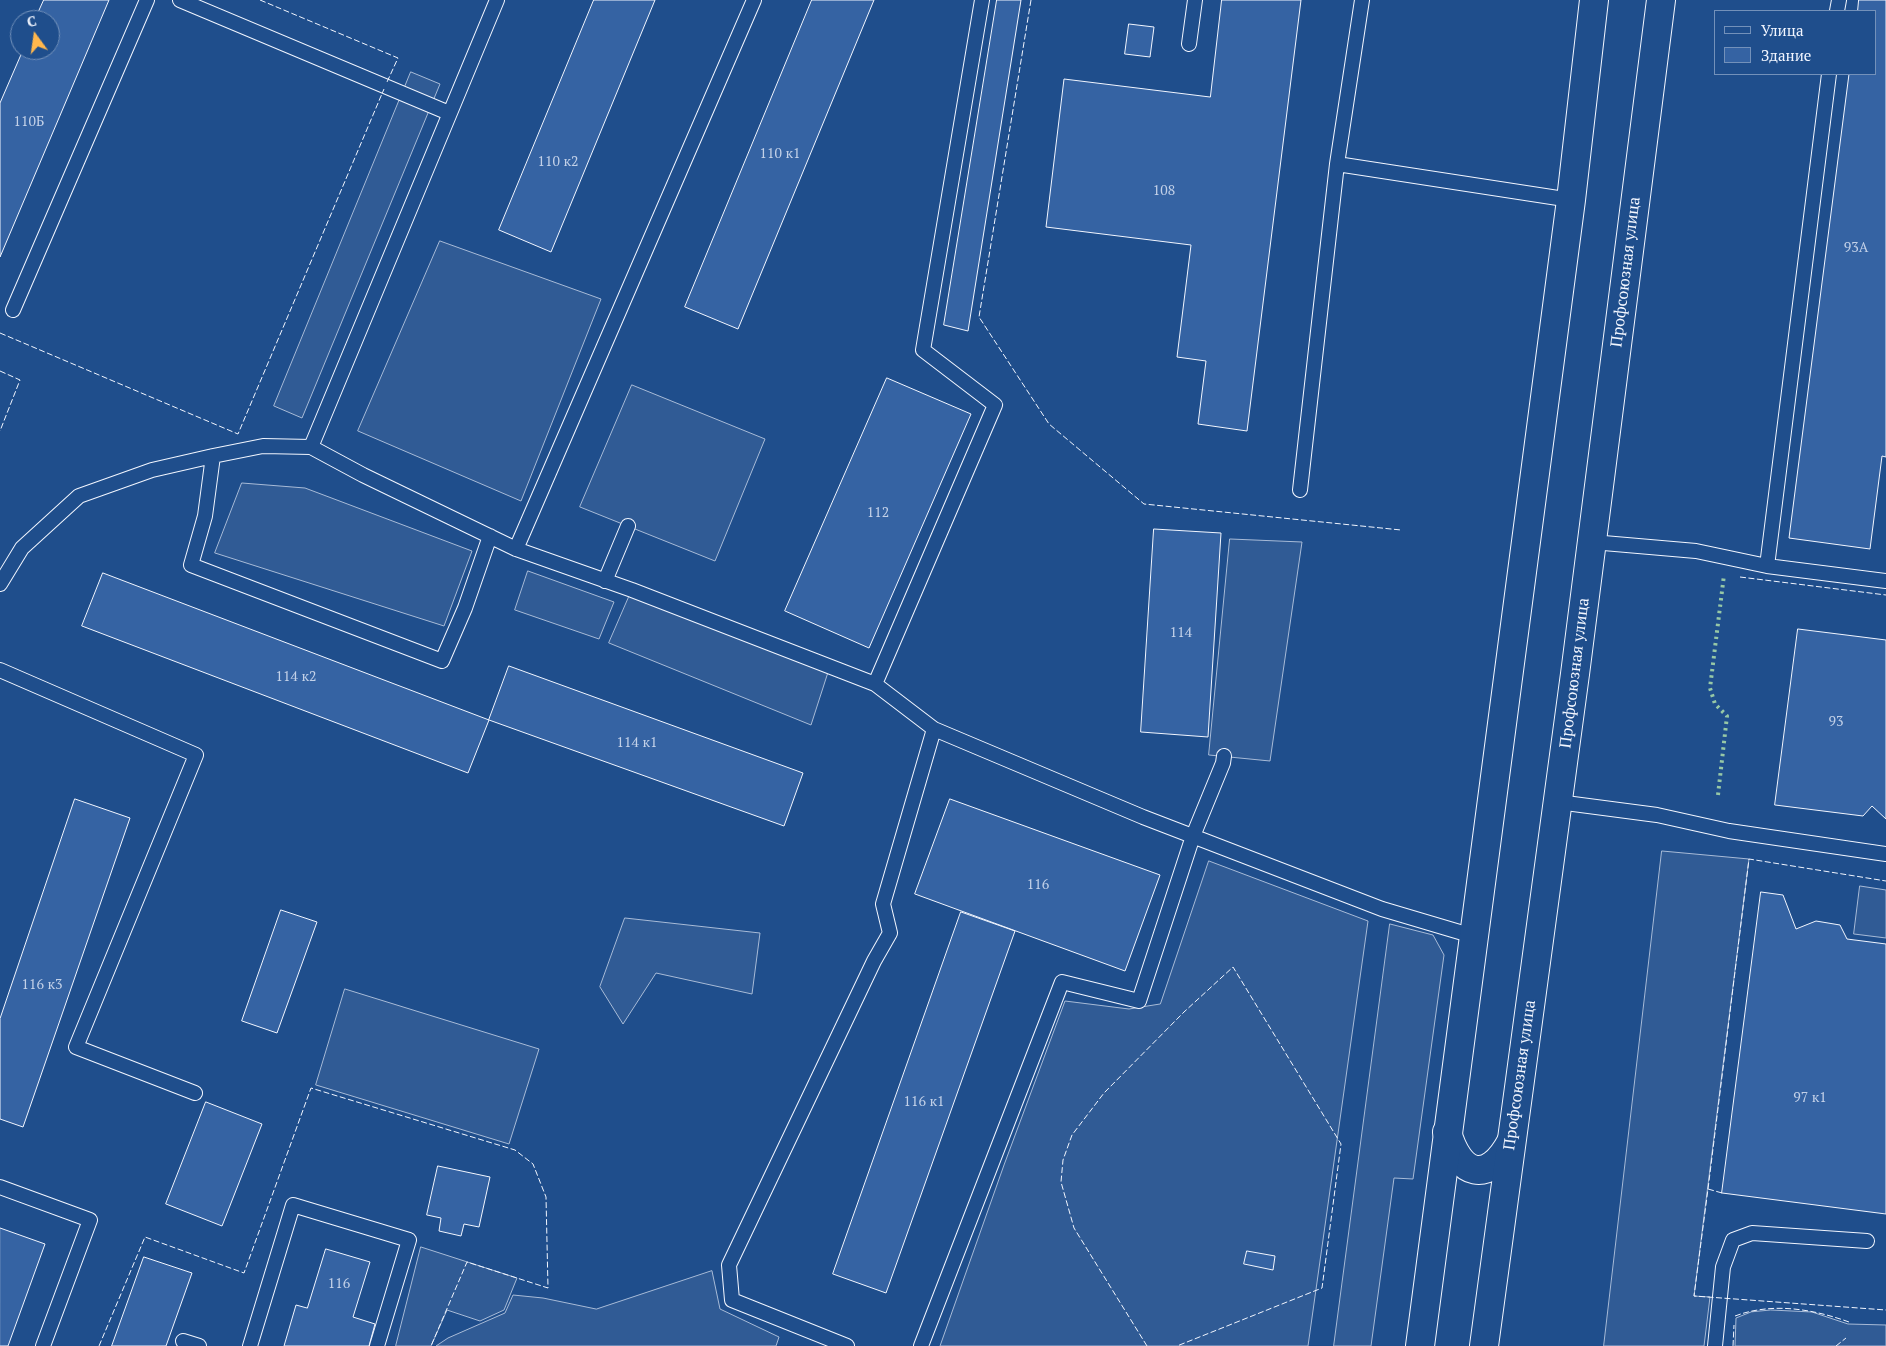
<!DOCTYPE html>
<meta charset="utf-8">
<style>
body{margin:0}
#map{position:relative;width:1886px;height:1346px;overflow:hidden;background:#1f4e8c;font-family:"PT Serif",serif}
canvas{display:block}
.legend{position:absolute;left:1714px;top:10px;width:162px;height:65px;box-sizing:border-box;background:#1f4e8c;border:1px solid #7391ba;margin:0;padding:6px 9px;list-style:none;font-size:15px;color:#f2f6ff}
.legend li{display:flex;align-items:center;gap:10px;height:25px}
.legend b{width:25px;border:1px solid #7391ba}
.north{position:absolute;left:10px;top:10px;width:50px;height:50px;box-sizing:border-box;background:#1f4e8c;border:1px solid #7391ba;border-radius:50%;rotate:346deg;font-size:14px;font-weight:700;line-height:20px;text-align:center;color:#f2f6ff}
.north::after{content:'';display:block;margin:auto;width:18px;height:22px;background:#ffb74d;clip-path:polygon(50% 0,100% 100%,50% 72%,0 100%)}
</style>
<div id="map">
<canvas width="1886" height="1346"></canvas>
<ul class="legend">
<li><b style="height:6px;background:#1f4e8c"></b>Улица</li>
<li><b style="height:14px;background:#3563a3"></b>Здание</li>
</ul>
<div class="north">С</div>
</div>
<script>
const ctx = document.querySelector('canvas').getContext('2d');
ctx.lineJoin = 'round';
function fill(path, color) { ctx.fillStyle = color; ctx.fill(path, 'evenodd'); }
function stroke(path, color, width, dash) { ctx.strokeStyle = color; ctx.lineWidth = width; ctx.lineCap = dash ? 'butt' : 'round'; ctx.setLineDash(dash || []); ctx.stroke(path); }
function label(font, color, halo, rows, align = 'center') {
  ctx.font = font + ' "PT Serif",serif'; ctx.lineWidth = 4; ctx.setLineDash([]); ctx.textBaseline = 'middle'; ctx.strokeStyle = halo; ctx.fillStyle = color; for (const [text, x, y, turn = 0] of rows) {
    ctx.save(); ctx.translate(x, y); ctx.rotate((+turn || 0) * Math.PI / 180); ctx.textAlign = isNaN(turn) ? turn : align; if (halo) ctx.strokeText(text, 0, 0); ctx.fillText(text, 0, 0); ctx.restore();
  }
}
const built = new Path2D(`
 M 411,72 L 440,84 L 302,418 L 274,406 Z
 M 440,241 L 601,299 L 521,501 L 358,431 Z
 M 632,385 L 765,439 L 715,561 L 580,507 Z
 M 242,483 L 305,488 L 472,551 L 444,626 L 215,553 Z
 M 1230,539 L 1302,542 L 1270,761 L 1209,755 Z
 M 528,571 L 614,602 L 599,639 L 515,610 Z
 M 632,590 L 830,666 L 811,725 L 609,643 Z
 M 1662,851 L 1749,859 L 1694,1296 L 1710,1297 L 1704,1346 L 1604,1346 Z
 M 1209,861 L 1368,921 L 1308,1346 L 940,1346 L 1004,1165 L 1065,1001 L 1129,1009 L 1160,1004 Z
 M 1860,886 L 1886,890 L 1886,938 L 1854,934 Z
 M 625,918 L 760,933 L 752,994 L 656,973 L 623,1024 L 600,987 Z
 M 1390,924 L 1433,935 L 1444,955 L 1413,1179 L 1394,1178 L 1371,1346 L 1334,1346 Z
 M 345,989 L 539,1049 L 509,1144 L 316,1085 Z
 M 421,1247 L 517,1278 L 504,1310 L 480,1321 L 447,1310 L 431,1346 L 396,1346 Z
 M 712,1271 L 720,1309 L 779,1337 L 776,1346 L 436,1346 L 448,1338 L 505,1313 L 513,1295 L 543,1298 L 596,1309 Z
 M 1771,1310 L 1812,1312 L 1848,1324 L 1886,1325 L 1886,1346 L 1735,1346 L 1736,1318 L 1751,1312 Z`);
fill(built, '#305b95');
stroke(built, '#a8bbd7', 1);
const building = new Path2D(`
 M 44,0 L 109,0 L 0,257 L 0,103 L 23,50 L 50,50 L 50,20 L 35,20 Z
 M 594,0 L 655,0 L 551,252 L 499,230 Z
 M 812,0 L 874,0 L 738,329 L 685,307 Z
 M 997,0 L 1021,0 L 968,331 L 944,325 Z
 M 1222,0 L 1301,0 L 1247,431 L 1198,424 L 1206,361 L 1177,357 L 1191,245 L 1046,227 L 1064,79 L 1210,97 Z
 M 1859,0 L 1886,0 L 1886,457 L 1882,456 L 1870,549 L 1789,538 L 1849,74 L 1875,74 L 1875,11 L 1858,11 Z
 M 1129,24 L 1154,27 L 1150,57 L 1125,54 Z
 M 887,378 L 971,414 L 869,648 L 785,611 Z
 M 1154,529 L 1221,533 L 1208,737 L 1141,732 Z
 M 103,573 L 489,720 L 468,773 L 82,626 Z
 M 1798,629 L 1886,640 L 1886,819 L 1872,806 L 1863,816 L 1775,805 Z
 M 509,666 L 803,773 L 784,826 L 489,720 Z
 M 75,799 L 130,818 L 23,1127 L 0,1119 L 0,1019 Z
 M 950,799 L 1160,875 L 1125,971 L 915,894 Z
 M 1761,892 L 1783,895 L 1796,929 L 1816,921 L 1840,925 L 1847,939 L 1886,944 L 1886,1214 L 1722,1193 Z
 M 281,910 L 317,922 L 277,1033 L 242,1021 Z
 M 961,912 L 1015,931 L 886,1293 L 833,1274 Z
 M 206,1102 L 262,1124 L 222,1226 L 166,1204 Z
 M 438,1166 L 490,1177 L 479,1227 L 464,1224 L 461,1236 L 439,1231 L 441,1218 L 427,1215 Z
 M 0,1228 L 45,1244 L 8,1346 L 0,1346 Z
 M 326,1249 L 370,1262 L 353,1317 L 375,1324 L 369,1346 L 284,1346 L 296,1305 L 307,1308 Z
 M 1247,1251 L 1275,1256 L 1273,1270 L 1244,1264 Z
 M 144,1257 L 192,1273 L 166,1346 L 112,1346 Z`);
fill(building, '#3563a3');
stroke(building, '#f2f6ff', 1);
const lane = new Path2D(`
 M 180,0 L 449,113
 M 1362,0 L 1337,164 L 1571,200
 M 1837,11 L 1839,0
 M 1189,44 L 1195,0
 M 13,310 L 147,0
 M 311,447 L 497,0
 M 213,456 L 205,516 L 191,565 L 442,661 L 465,608 L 490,536
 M 1300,490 L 1337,164
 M 1592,542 L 1696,551 L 1767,566 L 1886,581
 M 516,549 L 754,0
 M 1767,566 L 1829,74
 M 605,581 L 628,526
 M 0,584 L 22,548 L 79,496 L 152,470 L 213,456 L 263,446 L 311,447 L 363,475 L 516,549 L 632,590 L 875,684 L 934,729 L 1143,817 L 1382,909 L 1473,936
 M 0,670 L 196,755 L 76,1047 L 195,1093
 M 875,684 L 995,405 L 923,350 L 982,0
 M 1558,802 L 1657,815 L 1729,831 L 1886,854
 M 0,1187 L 90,1220 L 43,1346
 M 183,1341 L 199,1346
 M 250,1346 L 293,1205 L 409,1240 L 377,1346
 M 847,1346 L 732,1300 L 729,1265 L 874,961 L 890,933 L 883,904 L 934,729
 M 921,1346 L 1062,982 L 1139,1001 L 1193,836 L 1223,763 L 1224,756
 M 1715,1346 L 1723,1267 L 1733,1240 L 1752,1233 L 1867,1241`);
const street = new Path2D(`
 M 1447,1132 C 1459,1176 1488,1185 1511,1142`);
const primary = new Path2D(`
 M 1420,1346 L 1571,200 L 1594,0
 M 1484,1346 L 1575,674 L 1661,0`);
stroke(lane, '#f2f6ff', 16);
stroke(street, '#f2f6ff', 30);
stroke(primary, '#f2f6ff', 30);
stroke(lane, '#1f4e8c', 14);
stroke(street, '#1f4e8c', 28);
stroke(primary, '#1f4e8c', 28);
stroke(new Path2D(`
 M 1718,795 L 1727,716 L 1715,704 L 1710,688 L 1724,575`), '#97c8a6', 4, [2.5, 4]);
stroke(new Path2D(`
 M 260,0 L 398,58 L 387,82
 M 1031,0 L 979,317 L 1049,424 L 1144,504 L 1401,530
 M 0,333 L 238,434 L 384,89
 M 0,371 L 20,380 L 0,431
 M 1740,577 L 1886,595
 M 1708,1189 L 1749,859 L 1886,881
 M 1722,1193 L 1708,1189 L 1694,1296 L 1886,1310
 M 1735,1316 C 1772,1302 1813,1309 1849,1322
 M 99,1346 L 145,1237 L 244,1273 L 311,1088 L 515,1150 L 533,1164 L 546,1197 L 548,1288 L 467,1262 L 431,1346
 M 1147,1346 L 1074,1228 L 1061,1182 L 1063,1160 L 1072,1135 L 1104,1093 L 1184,1012 L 1233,967 L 1341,1144 L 1322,1288 L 1177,1346
 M 1733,1346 L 1734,1325
 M 1836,1346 L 1846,1338`), '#f2f6ff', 1, [6, 2.5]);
label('14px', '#c3d1e8', null, [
 ["110Б",29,122],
 ["110 к1",780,154],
 ["110 к2",558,162],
 ["108",1164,191],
 ["93А",1856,248],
 ["112",878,513],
 ["114",1181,633],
 ["114 к2",296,677],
 ["93",1836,722],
 ["114 к1",637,743],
 ["116",1038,885],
 ["116 к3",42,985],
 ["97 к1",1810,1098],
 ["116 к1",924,1102],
 ["116",339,1284]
]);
label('16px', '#f2f6ff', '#1f4e8c', [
 ["Профсоюзная улица",1626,272,-83],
 ["Профсоюзная улица",1575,673,-83],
 ["Профсоюзная улица",1520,1075,-82]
]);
</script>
